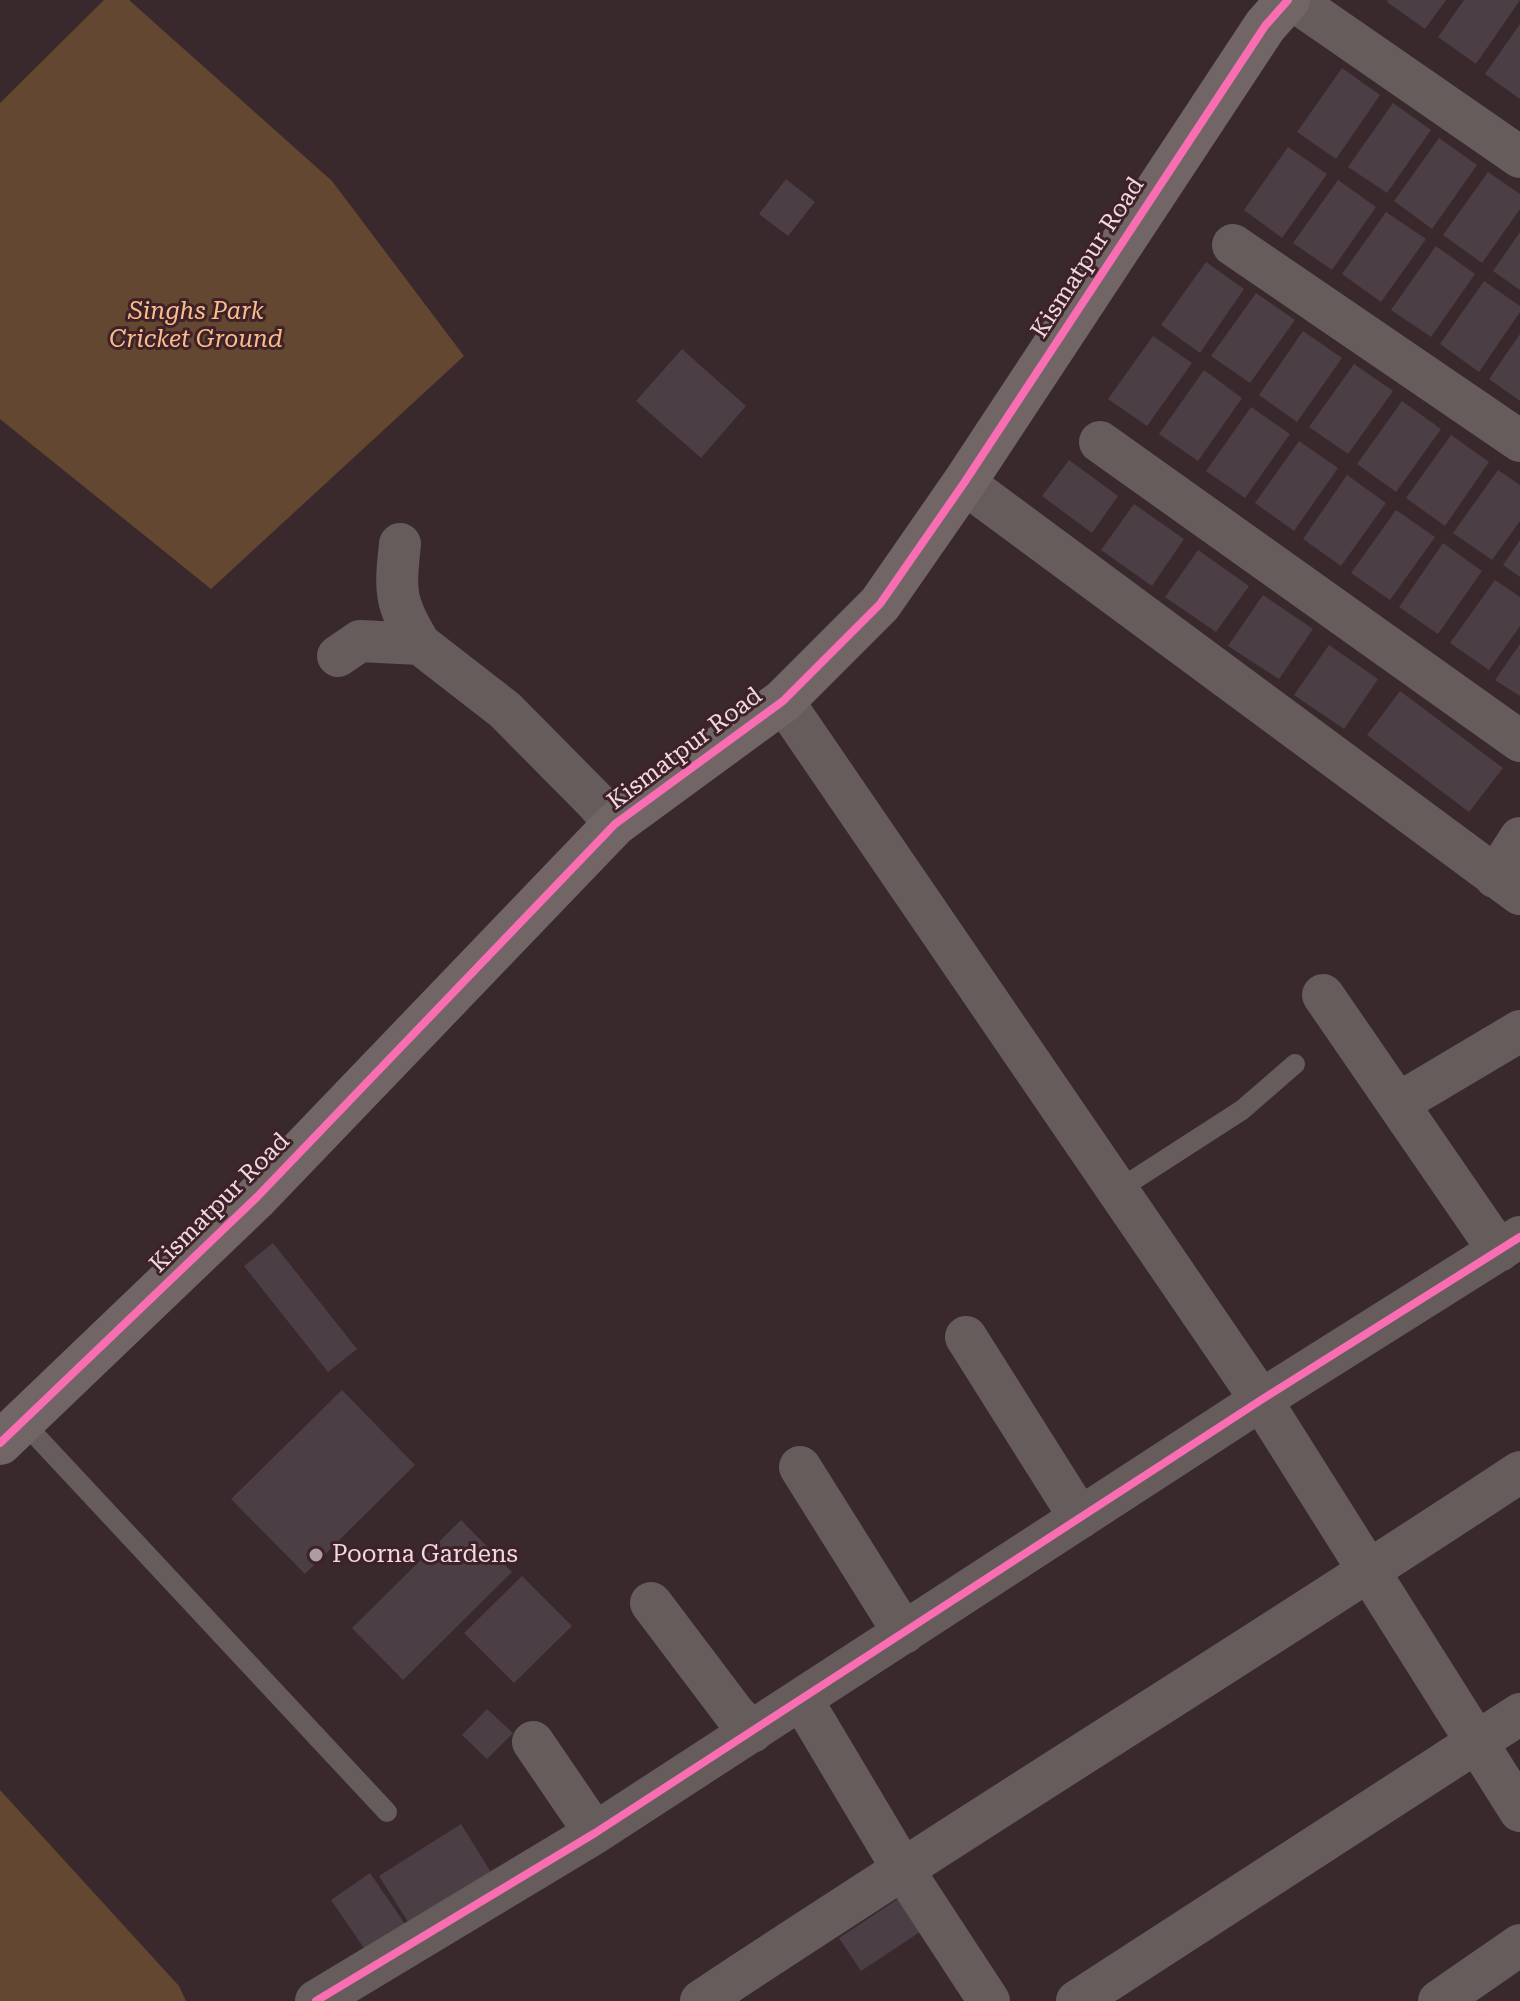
<!DOCTYPE html>
<style>
body{margin:0}
canvas{display:block;background:#39282c}
</style>
<canvas width="1520" height="2001"></canvas>
<script>
const ctx = document.querySelector('canvas').getContext('2d');
ctx.lineJoin = 'round';
function fill(path, color) { ctx.fillStyle = color; ctx.fill(path, 'evenodd'); }
function stroke(path, color, width, dash) { ctx.strokeStyle = color; ctx.lineWidth = width; ctx.lineCap = dash ? 'butt' : 'round'; ctx.setLineDash(dash || []); ctx.stroke(path); }
function label(font, color, halo, rows, align = 'center') {
  ctx.font = font + ' "Roboto Serif",serif'; ctx.lineWidth = 6; ctx.setLineDash([]); ctx.textBaseline = 'middle'; ctx.strokeStyle = halo; ctx.fillStyle = color; for (const [text, x, y, turn = 0] of rows) {
    ctx.save(); ctx.translate(x, y); ctx.rotate((+turn || 0) * Math.PI / 180); ctx.textAlign = isNaN(turn) ? turn : align; if (halo) ctx.strokeText(text, 0, 0); ctx.fillText(text, 0, 0); ctx.restore();
  }
}
fill(new Path2D(`
 M 104,0 L 129,0 L 332,181 L 464,356 L 211,589 L 0,419 L 0,103 Z
 M 0,1790 L 179,1986 L 186,2001 L 0,2001 Z`), '#634730');
fill(new Path2D(`
 M 1388,0 L 1446,0 L 1425,29 L 1387,2 Z
 M 1464,0 L 1520,0 L 1476,64 L 1438,37 Z
 M 1520,24 L 1520,99 L 1485,74 Z
 M 1342,68 L 1380,95 L 1336,159 L 1297,132 Z
 M 1393,103 L 1431,130 L 1387,193 L 1348,167 Z
 M 1439,138 L 1477,165 L 1432,229 L 1394,201 Z
 M 1288,147 L 1327,174 L 1282,238 L 1244,210 Z
 M 1488,172 L 1520,194 L 1520,209 L 1482,263 L 1443,235 Z
 M 786,179 L 815,202 L 788,236 L 759,214 Z
 M 1338,180 L 1376,207 L 1332,270 L 1293,243 Z
 M 1386,212 L 1426,239 L 1381,302 L 1342,274 Z
 M 1520,232 L 1520,290 L 1493,271 Z
 M 1436,246 L 1475,274 L 1431,337 L 1391,310 Z
 M 1206,262 L 1244,289 L 1200,353 L 1161,325 Z
 M 1484,281 L 1520,306 L 1520,312 L 1479,372 L 1440,344 Z
 M 1256,293 L 1295,320 L 1250,383 L 1211,356 Z
 M 1303,331 L 1342,358 L 1297,422 L 1259,395 Z
 M 1520,334 L 1520,401 L 1489,379 Z
 M 1153,336 L 1192,363 L 1147,426 L 1108,399 Z
 M 682,349 L 746,406 L 701,458 L 636,401 Z
 M 1354,364 L 1393,391 L 1348,454 L 1309,427 Z
 M 1204,370 L 1242,398 L 1198,461 L 1159,434 Z
 M 1402,401 L 1441,429 L 1396,492 L 1357,464 Z
 M 1251,407 L 1290,434 L 1245,498 L 1206,471 Z
 M 1451,435 L 1489,462 L 1445,526 L 1406,498 Z
 M 1299,441 L 1338,468 L 1294,531 L 1255,503 Z
 M 1069,460 L 1118,496 L 1092,533 L 1042,496 Z
 M 1498,470 L 1520,485 L 1520,521 L 1492,560 L 1453,533 Z
 M 1347,475 L 1386,503 L 1341,566 L 1303,539 Z
 M 1134,504 L 1184,539 L 1152,586 L 1101,550 Z
 M 1396,510 L 1435,537 L 1390,600 L 1351,573 Z
 M 1520,540 L 1520,577 L 1503,565 Z
 M 1443,543 L 1482,571 L 1438,634 L 1399,607 Z
 M 1198,550 L 1249,586 L 1216,632 L 1165,597 Z
 M 1495,580 L 1520,597 L 1520,626 L 1489,670 L 1450,643 Z
 M 1263,595 L 1313,629 L 1279,679 L 1228,646 Z
 M 1520,644 L 1520,696 L 1495,680 Z
 M 1329,645 L 1378,679 L 1344,729 L 1294,695 Z
 M 1400,691 L 1503,768 L 1469,812 L 1367,735 Z
 M 273,1243 L 357,1349 L 328,1372 L 244,1266 Z
 M 342,1390 L 415,1465 L 305,1574 L 231,1499 Z
 M 461,1520 L 512,1572 L 403,1680 L 352,1628 Z
 M 522,1576 L 572,1626 L 514,1683 L 464,1633 Z
 M 487,1709 L 513,1733 L 487,1759 L 462,1735 Z
 M 461,1824 L 494,1877 L 412,1928 L 379,1876 Z
 M 370,1873 L 407,1927 L 368,1954 L 331,1900 Z
 M 904,1895 L 926,1928 L 861,1971 L 839,1938 Z`), '#4b3e44');
stroke(new Path2D(`
 M 1118,1190 L 1242,1110 L 1295,1064
 M 24,1423 L 387,1812`), '#655c5b', 20);
stroke(new Path2D(`
 M 1293,0 L 1520,157
 M 1233,245 L 1520,441
 M 1100,442 L 1520,741
 M 964,483 L 1520,894
 M 400,544 C 395,591 394,602 420,644
 M 338,656 L 360,641 L 420,644 L 505,710 L 597,803 L 615,824
 M 783,701 L 1261,1400 L 1520,1811
 M 1495,877 L 1520,838
 M 1323,995 L 1499,1251
 M 1399,1103 L 1520,1031
 M 966,1337 L 1080,1518
 M 800,1467 L 904,1633
 M 651,1603 L 734,1713 L 752,1732
 M 802,1700 L 902,1868 L 989,2001
 M 533,1742 L 595,1833
 M 316,2001 L 595,1833 L 1261,1400 L 1520,1237
 M 701,2001 C 972,1821 1249,1651 1520,1472
 M 1077,2001 L 1520,1714
 M 1439,2001 L 1520,1945`), '#655c5b', 42);
stroke(new Path2D(`
 M 0,1443 L 257,1197 L 615,824 L 783,701 L 880,604 L 964,483 L 1265,26 L 1288,0`), '#716665', 44);
stroke(new Path2D(`
 M 0,1443 L 257,1197 L 615,824 L 783,701 L 880,604 L 964,483 L 1265,26 L 1288,0
 M 316,2001 L 595,1833 L 1261,1400 L 1520,1237`), '#f96db3', 8);
for (const [x, y, r, color] of [
 [316,1555,8,"#af9ca0"]
]) { const dot = new Path2D(); dot.arc(x, y, r, 0, 2 * Math.PI); ctx.fillStyle = color; ctx.fill(dot); stroke(dot, '#3f2229', 3); }
label('24px', '#efdadf', '#3f2229', [
 ["Kismatpur Road",1088,258,-57],
 ["Kismatpur Road",685,749,-37],
 ["Kismatpur Road",220,1203,-45]
]);
label('italic 24px', '#fbbe89', '#3f2229', [
 ["Singhs Park",196,312],
 ["Cricket Ground",196,340]
]);
label('24px', '#efdadf', '#3f2229', [
 ["Poorna Gardens",332,1555]
], 'left');
</script>
